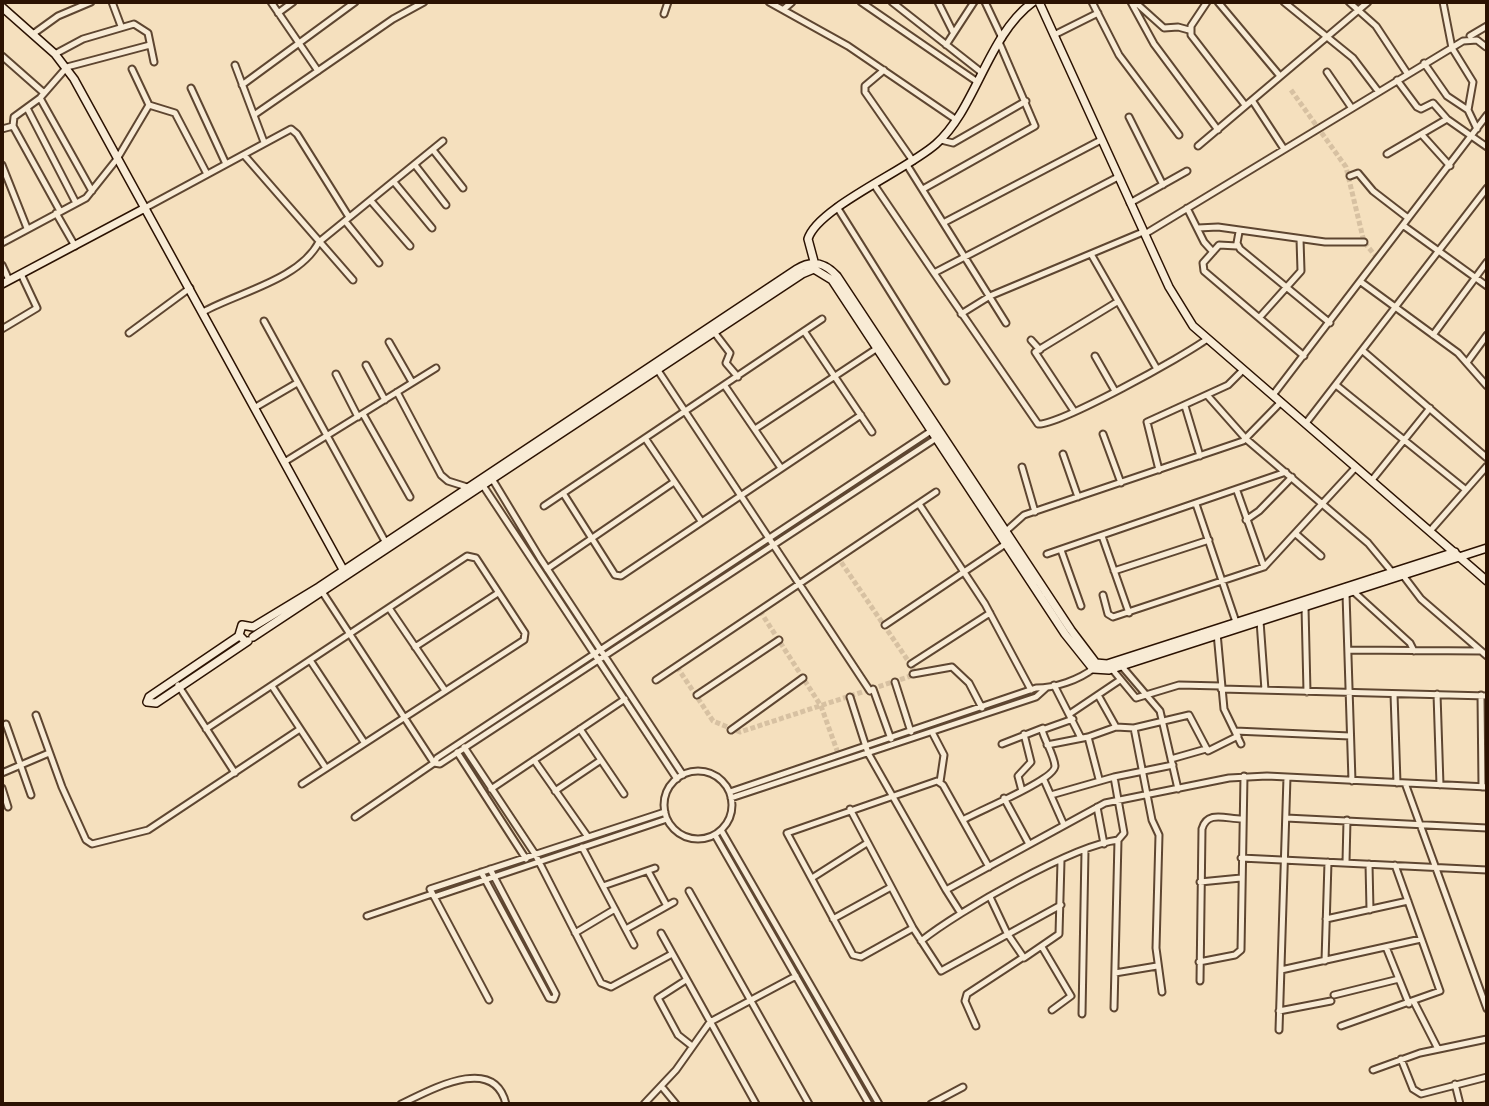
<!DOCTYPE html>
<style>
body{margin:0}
#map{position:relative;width:1489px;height:1106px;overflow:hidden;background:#f5e0be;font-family:"IM FELL English",serif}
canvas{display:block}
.frame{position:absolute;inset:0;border:4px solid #2b1202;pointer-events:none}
</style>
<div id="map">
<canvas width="1489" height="1106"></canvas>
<div class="frame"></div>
</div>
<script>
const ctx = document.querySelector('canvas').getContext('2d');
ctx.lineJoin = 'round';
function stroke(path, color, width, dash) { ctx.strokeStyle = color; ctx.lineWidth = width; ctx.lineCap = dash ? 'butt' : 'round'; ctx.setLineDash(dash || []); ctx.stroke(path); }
stroke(new Path2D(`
 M 1291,90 L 1346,167 L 1364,242 L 1378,259
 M 760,611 L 821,706 L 839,756
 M 677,667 L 713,721 L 740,732 L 911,676 L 913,668 L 839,559`), '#d7c1a2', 5, [5, 2.5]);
const street = new Path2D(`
 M 112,2 L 121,26
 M 271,2 L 318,71
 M 769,2 L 848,46 L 955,119
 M 861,2 L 976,81
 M 892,2 L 981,72
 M 938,2 L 953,32
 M 985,2 L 1002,38
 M 1092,2 L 1119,55 L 1179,135
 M 1131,2 L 1154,44 L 1218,130
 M 1135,2 L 1164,28 L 1178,27 L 1189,30
 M 1207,2 L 1191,26 L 1191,35 L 1245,105
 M 1218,2 L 1280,76
 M 1284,2 L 1353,58 L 1378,91
 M 1349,2 L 1376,26 L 1407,73
 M 1443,2 L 1452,48 L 1473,82 L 1468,110 L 1477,129
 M 784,9 L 792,2
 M 278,13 L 293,2
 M 664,14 L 668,2
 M 33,34 L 58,16 L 91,2
 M 1054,35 L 1098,13
 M 1470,36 L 1487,26
 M 946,45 L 974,2
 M 55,54 L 83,39 L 134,24 L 148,33 L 154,62
 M 2,56 L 44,93
 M 1424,63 L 1447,96 L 1468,110
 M 235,65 L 264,142
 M 884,70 L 865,86 L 865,92 L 913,161
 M 1327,72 L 1351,107
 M 1397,80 L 1417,107 L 1421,109 L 1433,103 L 1447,119
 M 242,85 L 355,2
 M 191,88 L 226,164
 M 40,98 L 92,191
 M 1252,100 L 1284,149
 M 149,105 L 175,113 L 207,174
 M 27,108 L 76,203
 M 254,115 L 393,19 L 424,2
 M 1129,117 L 1163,185
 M 2,129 L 13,126
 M 1423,136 L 1450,166
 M 941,140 L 953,143 L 1026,101
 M 1198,146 L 1368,2
 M 433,150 L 463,188
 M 1387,154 L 1447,119 L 1487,147
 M 244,155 L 353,280
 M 2,165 L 27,228
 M 415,165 L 446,205
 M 907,165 L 1006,323
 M 1350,176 L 1358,173 L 1373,191 L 1408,218
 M 1118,177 L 934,273 L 1038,424 C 1058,426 1186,355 1207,339
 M 394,182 L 432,228
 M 875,186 L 934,273
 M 923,189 L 1035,126 L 999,42
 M 371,201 L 410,246
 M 1130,203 L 1187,171
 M 837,207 L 946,381
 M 145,208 L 291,129 L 297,134 L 349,217
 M 1187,208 L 1204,242 L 1213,252
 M 60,211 L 13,126 L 14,117 L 40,98 L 67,67 L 150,45
 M 56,213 L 75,246
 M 345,221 L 379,263
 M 945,222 L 1101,140
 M 1404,226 L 1487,286
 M 1198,228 L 1218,227 L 1325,242 L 1364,242
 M 1239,232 L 1237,243 L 1240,249 L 1330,323
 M 1145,234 L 1463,41 L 1477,40 L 1486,47
 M 2,243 L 86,198 L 117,159 L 149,105 L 132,69
 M 1237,246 L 1219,245 L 1203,263 L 1204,271 L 1304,356
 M 1091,254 L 1157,369
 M 2,265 L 9,280
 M 1361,282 L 1458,353 L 1487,386
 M 203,312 C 239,292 299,280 319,242 L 443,141
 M 961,314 L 990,296 L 1143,232
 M 1259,318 L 1301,271 L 1300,239
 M 264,321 L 386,543
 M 2,329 L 37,308 L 21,274
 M 804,331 L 872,432
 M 714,332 L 730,353 L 726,363 L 738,377
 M 129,333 L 190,288
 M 1433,335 L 1487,262
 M 1031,340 L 1040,350
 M 389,342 L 412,382
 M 1363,351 L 1487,458
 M 1095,356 L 1115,391
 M 1468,361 L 1487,335
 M 366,365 L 385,400
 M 657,369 L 870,691
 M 336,374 L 358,417
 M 1336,385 L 1466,490
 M 725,386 L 781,468
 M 397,392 L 441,475 L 448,481 L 470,488
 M 1207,395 L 1246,439 L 1368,543 L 1392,572
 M 1273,395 L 1487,115
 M 1185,406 L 1200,456
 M 256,407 L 297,383
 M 1074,411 L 1035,352 L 1117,302
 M 363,414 L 410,497
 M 1306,423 L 1487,188
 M 755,429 L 879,347
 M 1103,434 L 1121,483
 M 645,438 L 701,521
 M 1063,454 L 1078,497
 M 286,461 L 436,368
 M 1022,467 L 1035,512
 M 1159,470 L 1147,422 L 1228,385 L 1243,370
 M 491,477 L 540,558 L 683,775
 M 1372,480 L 1430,408
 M 482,484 L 677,779
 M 1237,491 L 1264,567
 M 563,493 L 615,575 L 621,576 L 861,415
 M 919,504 L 985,604 L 1031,690
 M 1196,504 L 1236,622
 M 544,506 L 822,319
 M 1246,520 L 1259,511 L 1292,477
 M 1430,531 L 1487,466
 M 1005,532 L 1024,515 L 1243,441 L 1281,402
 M 1296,534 L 1321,556
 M 1102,536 L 1129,613
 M 1061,550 L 1081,606
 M 1047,554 L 1286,472
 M 547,569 L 674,482
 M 1114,571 L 1209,540
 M 1402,574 L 1421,599 L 1487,656
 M 321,590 L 434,763
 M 1354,592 L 1410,643 L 1414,651
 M 1346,594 L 1352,781
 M 1103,595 L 1108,614 L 1113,617 L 1264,567 L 1356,467
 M 1305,607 L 1307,692
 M 389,608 L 444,689
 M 1260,621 L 1265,690
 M 885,625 L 1007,543
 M 1217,633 L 1224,709 L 1241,744
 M 415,647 L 498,593
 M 1349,650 L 1481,651
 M 310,660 L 364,742
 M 1119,663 L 1160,711 L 1178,789
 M 911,664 L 990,613
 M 1112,669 L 1136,698 L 1179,685 L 1221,686
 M 913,674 L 952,667 L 969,683 L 982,708
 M 656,680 L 936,492
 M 895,682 L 911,732
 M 178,685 L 235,773
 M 1054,685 L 1081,738
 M 272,686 L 326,768
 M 873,689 L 891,739
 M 1221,689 L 1487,696
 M 1394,694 L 1397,783
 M 1437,694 L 1440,785
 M 697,695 L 779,640
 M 1098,695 L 1116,727
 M 1481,695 L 1482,787
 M 850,697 L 868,753 L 946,890 L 1105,803 L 1229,778 L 1267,776 L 1487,787
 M 1071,713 L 1120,680
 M 36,715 L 62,787 L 86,840 L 92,844 L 148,830 L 300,729
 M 6,724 L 31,795
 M 206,729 L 467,556 L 476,558 L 525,633 L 524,640 L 302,784
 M 580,729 L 624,794
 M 731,730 L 803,678
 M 1235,731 L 1350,736
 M 932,732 L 944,755 L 940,782
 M 1088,737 L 1099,779
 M 1002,744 L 1043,728
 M 1047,745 L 1088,737 L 1116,727 L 1134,728
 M 464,747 L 535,854 L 601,983 L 611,987 L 672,954
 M 457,752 L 526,859
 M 1171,759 L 1206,749
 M 534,760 L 588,837
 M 434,763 L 440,764 L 938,437
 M664 805a34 34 0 1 1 68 0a34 34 0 1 1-68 0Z
 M 2,773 L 49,753
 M 1044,780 L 1064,825
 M 1405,783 L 1487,1009
 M 2,788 L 8,807
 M 491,789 L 625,699
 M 555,791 L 601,760
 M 1022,791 L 1018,776 L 1031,762 L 1024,734
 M 730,792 L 1036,688 C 1055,688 1079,680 1094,668
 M 1051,795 L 1114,777
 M 731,798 L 1036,697 L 1046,688
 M 1004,798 L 1029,844
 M 1097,807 L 1104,844
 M 850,809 L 913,928 L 941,971 L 1061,905
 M 355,817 L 434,763 L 437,758 L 934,429
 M 1286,818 L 1487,828
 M 963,820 C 978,811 1055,780 1055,766 C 1054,755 1045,741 1042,730 L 1073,719
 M 721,830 L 879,1104
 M 715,835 L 869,1104
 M 1118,840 L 1124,833 L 1114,777 L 1173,765
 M 582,847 L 634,945
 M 1241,858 L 1487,870
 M 1346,862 L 1347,820
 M 1369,864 L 1370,910
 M 648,871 L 667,906
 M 481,872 L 549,998 L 554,999 L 556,994 L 490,869
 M 812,878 L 867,843
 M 1200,882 L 1241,878
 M 603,886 L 655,868
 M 946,890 L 960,912
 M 689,891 L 809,1104
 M 434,897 L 667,819
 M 990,897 L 1007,933 L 1024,958 L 1059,934 L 1061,861
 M 367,916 L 432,894
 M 833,919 L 891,887
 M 1326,919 L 1408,901
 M 913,928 L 861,957 L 853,955 L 787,833 L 937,781 L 943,785 L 989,867
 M 626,929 L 674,902
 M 575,933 L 615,909
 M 661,933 L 756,1104
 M 921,941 C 958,911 1074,845 1118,840 L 1114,1008
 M 1042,947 L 1071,996 L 1052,1010
 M 1386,947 L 1409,1004
 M 1325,961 L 1328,862
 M 1199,962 L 1235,955 L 1241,950 L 1244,776
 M 1281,970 L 1421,939
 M 1115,973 L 1157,966
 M 686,980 L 658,998 L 678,1035 L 692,1046
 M 1200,981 L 1202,829 C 1207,810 1226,819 1242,819
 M 1162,992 L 1156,948 L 1159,835 L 1152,820 L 1134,728 L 1189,715 L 1208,751 L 1238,736
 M 1334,995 L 1399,979
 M 489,1000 L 430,889 L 665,812
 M 1414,1002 L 1438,1049
 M 1279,1011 L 1331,1001
 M 1082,1014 L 1085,851
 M 976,1026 L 965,1001 L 967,994 L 1022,958
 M 1341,1026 L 1440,991 L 1395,865
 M 1279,1030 L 1287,777
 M 1401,1059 L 1413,1089 L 1421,1094 L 1487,1077
 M 1373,1070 L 1420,1053 L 1487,1039
 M 1455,1084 L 1460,1104
 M 662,1087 L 676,1104
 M 401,1104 C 429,1091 494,1053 506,1104
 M 644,1104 L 676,1070 L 710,1022 L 796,976
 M 931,1104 L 963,1087`);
const secondary = new Path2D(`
 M 1039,2 L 1169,287 L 1193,326 L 1487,581
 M 2,7 L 55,54 L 74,79 L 345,573
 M 815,265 L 808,239 C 817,208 907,170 936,144 C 976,109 987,36 1033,2
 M 2,284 L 145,208
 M 239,636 L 149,697 L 147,702 L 156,703 L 248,641
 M 253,637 L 802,274 L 814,269 L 832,280 L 1065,634 L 1093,669 L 1109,670 L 1487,548
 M 245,641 L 239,635 L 242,625 L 253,627 L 319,587 L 797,269 C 813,259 825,263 837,276 L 1071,630 L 1096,663 L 1107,664 L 1455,552`);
stroke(street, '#5e4631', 9);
stroke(secondary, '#2b1202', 10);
stroke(street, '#f8ebd5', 5);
stroke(secondary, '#f8ebd5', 7);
</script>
